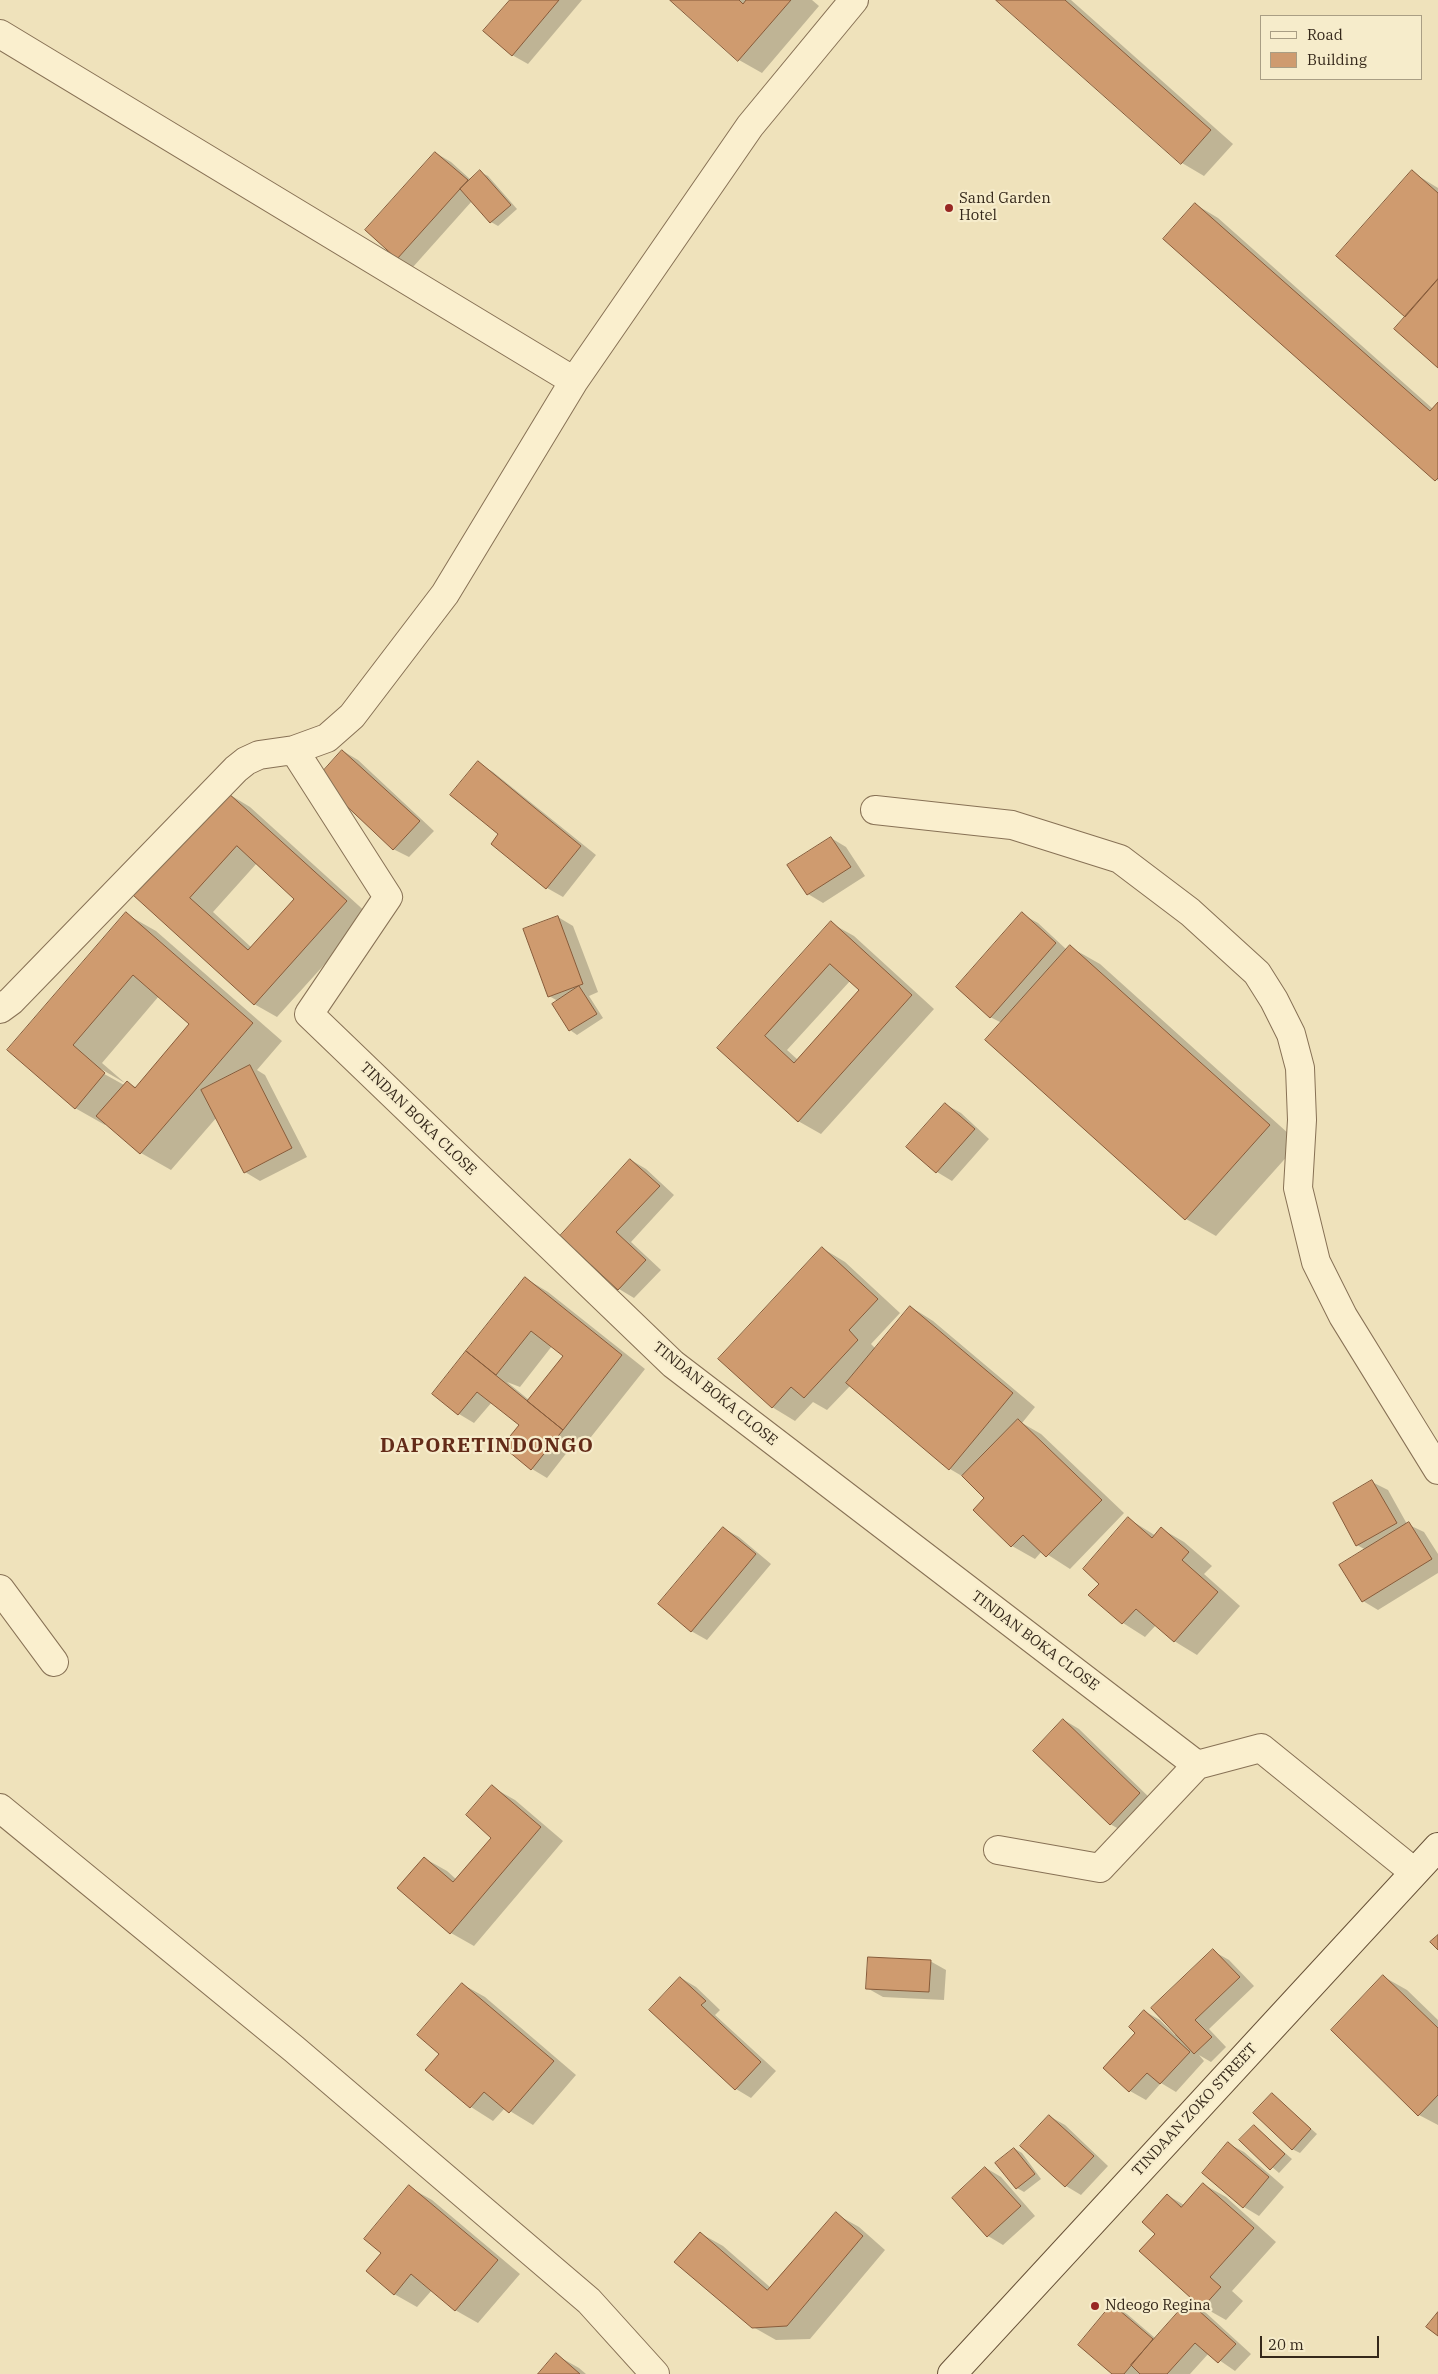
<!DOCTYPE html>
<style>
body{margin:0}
#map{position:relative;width:1438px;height:2374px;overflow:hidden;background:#efe2bb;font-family:"IBM Plex Serif",serif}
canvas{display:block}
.legend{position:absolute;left:1260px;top:15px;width:162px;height:65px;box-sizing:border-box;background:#f6eccb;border:1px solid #a99e84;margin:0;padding:6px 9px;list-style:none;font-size:15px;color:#35281a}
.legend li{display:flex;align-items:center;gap:10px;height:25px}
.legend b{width:25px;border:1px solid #a99e84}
.scale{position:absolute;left:1260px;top:2336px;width:119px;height:22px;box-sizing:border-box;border:2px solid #35281a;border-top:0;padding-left:6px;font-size:15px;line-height:18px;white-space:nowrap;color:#35281a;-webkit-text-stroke:4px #f6eccb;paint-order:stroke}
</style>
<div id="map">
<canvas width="1438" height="2374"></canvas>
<ul class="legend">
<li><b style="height:6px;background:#faefce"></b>Road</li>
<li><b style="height:14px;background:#cf9b6f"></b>Building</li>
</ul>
<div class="scale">20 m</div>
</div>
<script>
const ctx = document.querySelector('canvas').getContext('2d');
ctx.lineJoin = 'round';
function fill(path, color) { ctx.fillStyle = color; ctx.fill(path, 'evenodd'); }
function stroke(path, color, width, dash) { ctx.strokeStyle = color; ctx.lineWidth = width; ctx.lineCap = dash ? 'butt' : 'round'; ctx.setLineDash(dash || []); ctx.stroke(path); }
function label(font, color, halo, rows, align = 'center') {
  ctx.font = font + ' "IBM Plex Serif",serif'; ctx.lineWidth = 4.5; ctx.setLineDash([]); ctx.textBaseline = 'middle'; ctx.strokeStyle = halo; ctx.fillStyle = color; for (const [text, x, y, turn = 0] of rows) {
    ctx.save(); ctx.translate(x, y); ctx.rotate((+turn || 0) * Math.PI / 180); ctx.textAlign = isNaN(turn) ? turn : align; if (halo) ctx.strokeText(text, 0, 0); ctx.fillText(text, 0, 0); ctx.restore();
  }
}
fill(new Path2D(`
 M 511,0 L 582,0 L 528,64 L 512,55 Z
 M 671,0 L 812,0 L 819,6 L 762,73 L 739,60 Z
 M 998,0 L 1071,0 L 1233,144 L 1204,176 L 1182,163 Z
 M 436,153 L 451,162 L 471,180 L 480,172 L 488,176 L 517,209 L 498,226 L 491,222 L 472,201 L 413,267 L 398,258 Z
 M 1412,172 L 1438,188 L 1438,366 L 1407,316 Z
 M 1195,204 L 1218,218 L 1433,409 L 1438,404 L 1438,481 Z
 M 343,751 L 358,760 L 434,831 L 409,857 L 393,849 Z
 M 478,763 L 493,772 L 596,855 L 563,897 L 547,888 L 493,844 L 500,834 Z
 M 227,793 L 250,807 L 369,915 L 277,1017 L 254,1004 L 135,895 ZM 257,863 L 296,899 L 252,948 L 213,912 Z
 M 831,838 L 846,847 L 865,876 L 823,903 L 808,894 Z
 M 126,914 L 156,931 L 282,1041 L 257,1070 L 265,1075 L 307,1157 L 260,1181 L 245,1172 L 217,1117 L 171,1170 L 141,1153 L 107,1123 L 105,1125 L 75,1108 L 9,1050 ZM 159,996 L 191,1024 L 137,1088 L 127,1082 L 124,1085 L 99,1071 L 101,1069 L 125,1083 L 102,1063 Z
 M 1022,914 L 1038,923 L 1067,950 L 1070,947 L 1100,964 L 1299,1143 L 1216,1236 L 1186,1219 L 987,1040 L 1002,1023 L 990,1017 Z
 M 558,917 L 573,926 L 598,992 L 589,996 L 603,1018 L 577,1035 L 570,1030 L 553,1004 L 558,1001 L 549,996 Z
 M 831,923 L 854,936 L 934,1009 L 821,1134 L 798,1121 L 719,1048 ZM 850,981 L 861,990 L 798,1060 L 787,1050 Z
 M 945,1104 L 961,1113 L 989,1139 L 952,1181 L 937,1172 Z
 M 631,1160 L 646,1169 L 674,1195 L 631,1242 L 661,1270 L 634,1298 L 619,1289 L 561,1236 Z
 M 822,1248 L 845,1262 L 900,1313 L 871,1344 L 876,1349 L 911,1307 L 933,1321 L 1035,1407 L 1022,1423 L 1041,1434 L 1124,1513 L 1070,1569 L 1042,1551 L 1035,1559 L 1012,1546 L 986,1498 L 967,1479 L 950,1469 L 851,1385 L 827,1410 L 813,1402 L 795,1421 L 772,1407 Z
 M 525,1278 L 548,1292 L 645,1369 L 587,1442 L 579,1437 L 547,1478 L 532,1469 L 520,1425 L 492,1402 L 474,1423 L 459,1414 L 434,1394 ZM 552,1346 L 565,1356 L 529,1400 L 507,1382 L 520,1387 Z
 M 1372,1482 L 1388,1490 L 1407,1524 L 1424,1532 L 1438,1554 L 1438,1573 L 1378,1610 L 1363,1601 L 1366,1550 L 1357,1545 Z
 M 1129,1519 L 1156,1536 L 1162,1529 L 1184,1542 L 1212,1566 L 1204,1574 L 1240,1606 L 1197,1655 L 1174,1641 L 1156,1625 L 1145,1637 L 1123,1623 L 1090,1595 L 1101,1584 Z
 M 723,1528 L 739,1537 L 771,1564 L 707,1640 L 691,1631 Z
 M 1064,1720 L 1079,1729 L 1155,1803 L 1126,1833 L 1110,1824 Z
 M 492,1787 L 515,1800 L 563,1841 L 474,1946 L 451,1933 L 424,1858 L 447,1871 L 457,1880 L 493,1837 Z
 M 1213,1951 L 1229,1960 L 1254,1986 L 1209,2029 L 1226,2047 L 1211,2062 L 1199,2055 L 1204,2061 L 1176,2092 L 1161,2083 L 1146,2100 L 1130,2091 L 1105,2068 L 1137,2033 L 1144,2011 L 1160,2020 L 1175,2035 L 1177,2033 Z
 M 930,1961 L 946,1970 L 944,2000 L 883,1997 L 867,1988 Z
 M 1384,1977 L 1407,1990 L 1438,2020 L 1438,2125 L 1419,2115 Z
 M 681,1978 L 696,1987 L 720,2010 L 715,2015 L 776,2071 L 751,2098 L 736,2089 L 651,2010 Z
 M 462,1984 L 485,1997 L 576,2075 L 533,2125 L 505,2108 L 493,2121 L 471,2107 L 427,2070 L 441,2054 Z
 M 1272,2095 L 1317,2134 L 1300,2153 L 1292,2149 Z
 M 1049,2116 L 1065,2125 L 1108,2166 L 1081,2195 L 1066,2186 L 1022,2146 Z
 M 1254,2126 L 1292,2159 L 1279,2173 L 1241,2140 Z
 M 1229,2144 L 1244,2152 L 1284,2187 L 1259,2216 L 1244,2207 Z
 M 1015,2149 L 1022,2153 L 1041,2179 L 1024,2192 L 1017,2188 Z
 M 986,2168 L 1001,2177 L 1035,2216 L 1003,2245 L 988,2236 L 954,2198 Z
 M 1203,2184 L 1226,2197 L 1276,2242 L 1232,2291 L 1243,2301 L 1226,2320 L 1203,2307 L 1157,2234 L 1167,2195 L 1184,2205 Z
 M 409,2187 L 432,2200 L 520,2274 L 478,2323 L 455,2310 L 432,2290 L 417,2307 L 394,2294 L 382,2253 Z
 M 836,2214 L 859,2227 L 885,2250 L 810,2339 L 776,2340 L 753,2327 L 700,2233 L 723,2246 L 771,2288 Z
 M 1188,2302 L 1204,2311 L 1251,2354 L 1235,2371 L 1209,2353 L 1190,2374 L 1114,2374 L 1112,2305 L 1127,2314 L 1155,2338 Z
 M 556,2355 L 579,2368 L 586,2374 L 539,2374 Z`), '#0003');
const building = new Path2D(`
 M 510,0 L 559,0 L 512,56 L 483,31 Z
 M 670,0 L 739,0 L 743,4 L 746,0 L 791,0 L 738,61 Z
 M 996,0 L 1065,0 L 1211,130 L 1181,164 Z
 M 435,152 L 468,180 L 397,259 L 365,230 Z
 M 480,170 L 511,205 L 490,223 L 460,189 Z
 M 1412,170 L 1438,193 L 1438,279 L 1405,317 L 1336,256 Z
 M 1195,203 L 1430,411 L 1438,402 L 1438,478 L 1435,481 L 1163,239 Z
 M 1438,279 L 1438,368 L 1394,329 Z
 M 342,750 L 420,821 L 393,850 L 317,778 Z
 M 478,761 L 581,846 L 546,889 L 491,844 L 498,834 L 450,795 Z
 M 227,792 L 347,901 L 254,1005 L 133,895 ZM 237,846 L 294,899 L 248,950 L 190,898 Z
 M 831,837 L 851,867 L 807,895 L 787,865 Z
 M 126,912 L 253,1023 L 140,1154 L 96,1116 L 127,1081 L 135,1088 L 189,1024 L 133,975 L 73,1045 L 105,1073 L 75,1109 L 7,1050 Z
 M 1022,912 L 1056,943 L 990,1018 L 956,987 Z
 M 558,916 L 583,984 L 548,997 L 523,929 Z
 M 831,921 L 912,995 L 798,1122 L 717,1048 ZM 830,964 L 859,990 L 794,1063 L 765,1036 Z
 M 1070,945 L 1270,1125 L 1185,1220 L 985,1040 Z
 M 579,986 L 597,1014 L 569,1031 L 552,1004 Z
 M 250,1065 L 292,1148 L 244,1173 L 201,1090 Z
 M 945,1103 L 975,1129 L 936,1173 L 906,1147 Z
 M 630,1159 L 660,1186 L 616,1232 L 646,1260 L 618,1290 L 560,1236 Z
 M 822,1247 L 878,1299 L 849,1330 L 858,1340 L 804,1398 L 791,1387 L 772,1408 L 718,1359 Z
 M 525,1277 L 622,1355 L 563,1430 L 527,1401 L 563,1356 L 531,1331 L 496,1375 L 466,1351 Z
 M 910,1306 L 1013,1393 L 949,1470 L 846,1383 Z
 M 466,1351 L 563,1430 L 531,1470 L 502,1446 L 519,1425 L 477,1392 L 458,1415 L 432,1394 Z
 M 1018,1419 L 1102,1500 L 1046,1557 L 1023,1535 L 1011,1547 L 973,1510 L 984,1498 L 962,1476 Z
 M 1372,1480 L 1397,1523 L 1356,1546 L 1333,1503 Z
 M 1128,1517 L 1152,1538 L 1161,1527 L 1189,1552 L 1182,1560 L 1218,1592 L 1174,1642 L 1136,1609 L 1122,1624 L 1088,1595 L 1099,1584 L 1083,1569 Z
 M 1409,1522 L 1432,1559 L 1362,1602 L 1339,1565 Z
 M 723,1527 L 756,1554 L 691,1632 L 658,1604 Z
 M 1063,1719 L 1140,1793 L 1110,1825 L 1033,1751 Z
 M 492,1785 L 541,1827 L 450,1934 L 397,1888 L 424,1857 L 453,1882 L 491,1838 L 466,1815 Z
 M 1438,1935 L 1438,1950 L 1430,1942 Z
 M 1213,1949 L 1240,1977 L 1195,2020 L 1212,2037 L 1194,2054 L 1151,2008 Z
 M 868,1957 L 931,1960 L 929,1992 L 866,1989 Z
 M 1383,1975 L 1438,2028 L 1438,2095 L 1418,2116 L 1331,2030 Z
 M 680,1977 L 706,2001 L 701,2005 L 761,2062 L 735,2090 L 649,2010 Z
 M 462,1983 L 554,2061 L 509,2113 L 484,2092 L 470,2108 L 425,2070 L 439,2054 L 417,2035 Z
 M 1144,2010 L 1190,2052 L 1160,2084 L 1147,2073 L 1129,2092 L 1103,2068 L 1135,2033 L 1129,2027 Z
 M 1272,2093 L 1311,2129 L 1292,2150 L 1253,2113 Z
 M 1049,2115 L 1094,2156 L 1065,2187 L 1020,2146 Z
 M 1254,2125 L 1285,2154 L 1270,2170 L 1239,2140 Z
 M 1228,2142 L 1269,2177 L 1243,2208 L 1202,2173 Z
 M 1014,2148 L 1035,2174 L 1016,2189 L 995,2163 Z
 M 985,2167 L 1021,2206 L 987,2237 L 952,2198 Z
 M 1203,2183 L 1254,2228 L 1210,2277 L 1221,2287 L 1202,2308 L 1139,2251 L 1155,2234 L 1142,2222 L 1167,2194 L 1181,2207 Z
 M 409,2185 L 498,2260 L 455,2311 L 411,2274 L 394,2295 L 366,2271 L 381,2253 L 364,2239 Z
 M 836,2212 L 863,2236 L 787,2326 L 752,2328 L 674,2262 L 700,2232 L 767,2290 Z
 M 1188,2301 L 1236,2344 L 1218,2363 L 1195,2343 L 1167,2374 L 1140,2374 L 1131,2365 Z
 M 1112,2304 L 1153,2339 L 1124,2374 L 1112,2374 L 1078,2345 Z
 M 1438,2312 L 1438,2336 L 1426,2327 Z
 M 556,2353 L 580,2374 L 538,2374 Z`);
fill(building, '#cf9b6f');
stroke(building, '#875b3a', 1);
const minor = new Path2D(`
 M 0,34 L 574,381
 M 294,750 L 388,897 L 309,1014 L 673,1364 L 1197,1765 L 1261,1748 L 1414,1872
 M 875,810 L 1012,825 L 1120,859 L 1190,912 L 1257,973 L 1274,1000 L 1291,1034 L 1300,1068 L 1302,1120 L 1298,1188 L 1316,1262 L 1343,1316 L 1438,1470
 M 0,1009 L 11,1001 L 236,769 L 246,761 L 259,755 L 294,750 L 327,738 L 352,716 L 445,594 L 574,381 L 750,126 L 854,0
 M 0,1589 L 54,1662
 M 0,1808 L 294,2049 L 589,2301 L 655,2374
 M 998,1850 L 1100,1868 L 1197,1765`);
const secondary = new Path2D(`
 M 952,2374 L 1438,1847`);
stroke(minor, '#877155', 30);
stroke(secondary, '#685238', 30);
stroke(minor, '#faefce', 28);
stroke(secondary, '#faefce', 28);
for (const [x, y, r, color] of [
 [949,208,5,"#982723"],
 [1095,2306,5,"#982723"]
]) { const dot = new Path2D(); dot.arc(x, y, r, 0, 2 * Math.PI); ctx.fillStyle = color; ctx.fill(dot); stroke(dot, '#f6eccb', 2); }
label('15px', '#35281a', '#f6eccb', [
 ["Sand Garden",959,199],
 ["Hotel",959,216],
 ["Ndeogo Regina",1105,2306]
], 'left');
label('15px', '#35281a', '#f6eccb', [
 ["TINDAN BOKA CLOSE",418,1119,44],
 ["TINDAN BOKA CLOSE",715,1394,39],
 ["TINDAN BOKA CLOSE",1035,1641,37],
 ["TINDAAN ZOKO STREET",1195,2110,-47]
]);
ctx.letterSpacing = '1px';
label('bold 20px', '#632b18', '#f6eccb', [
 ["DAPORETINDONGO",487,1446]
]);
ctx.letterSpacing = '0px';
</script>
